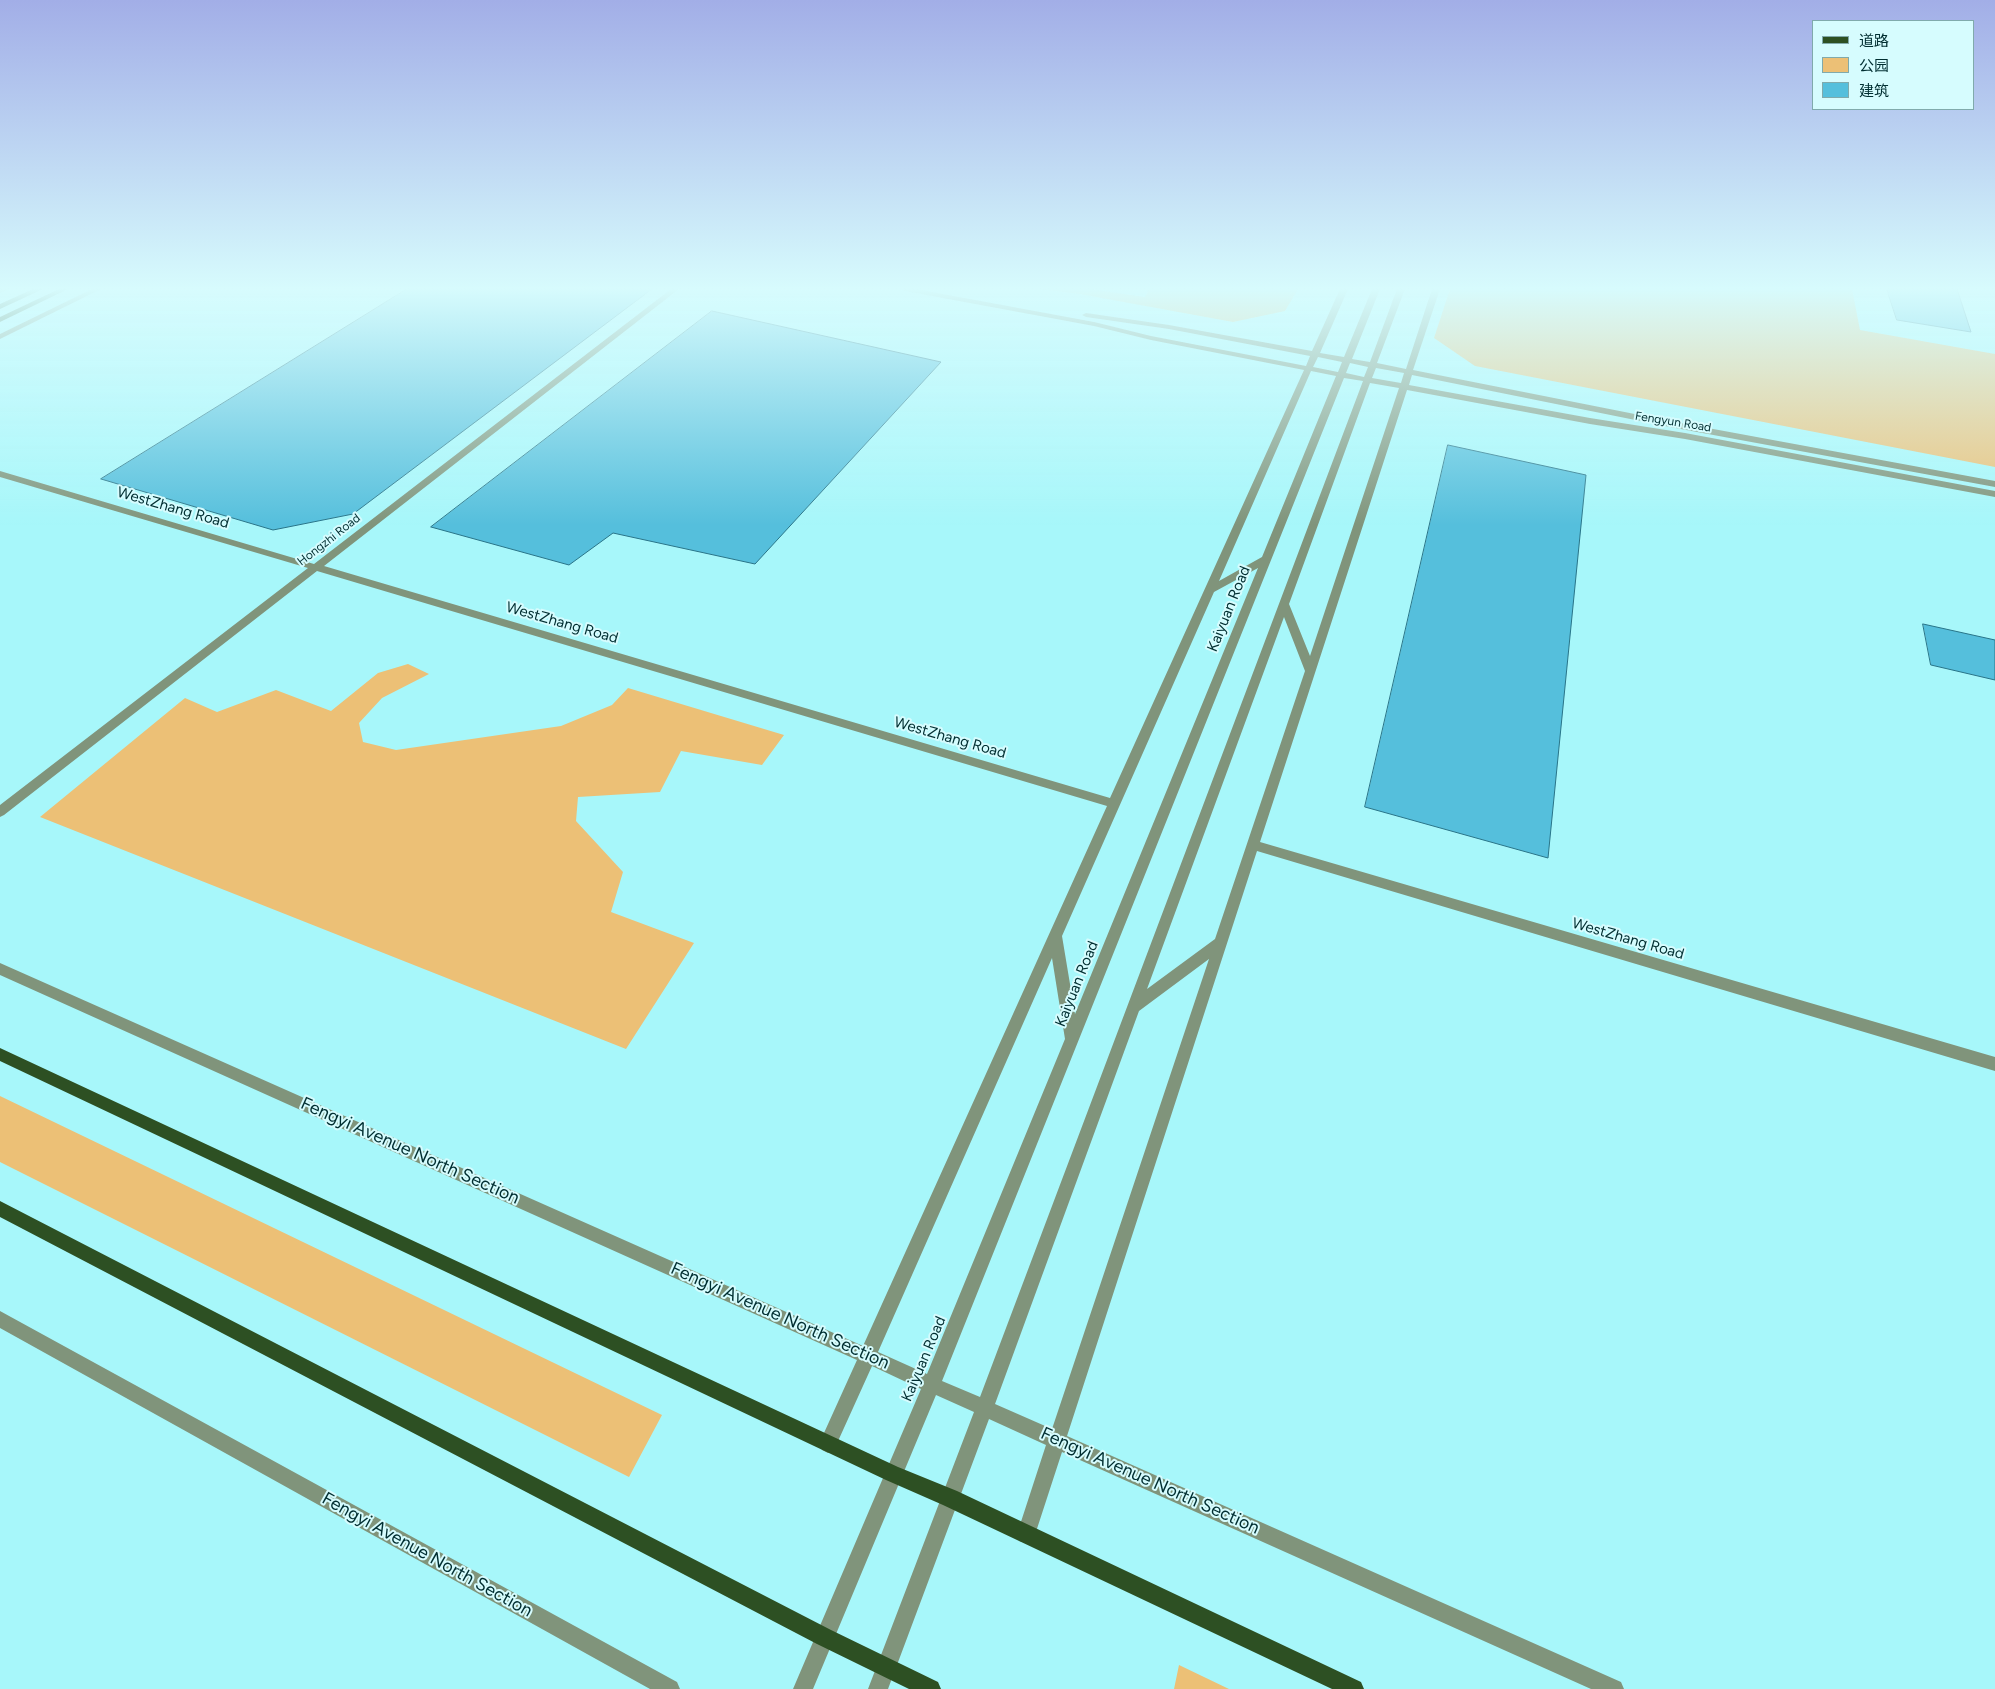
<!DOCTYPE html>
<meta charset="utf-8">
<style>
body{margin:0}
#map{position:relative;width:1995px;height:1689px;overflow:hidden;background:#a7f7fa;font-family:Figtree,"Noto Sans SC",sans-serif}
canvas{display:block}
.legend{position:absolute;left:1812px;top:20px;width:162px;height:90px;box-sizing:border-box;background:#d6fcfe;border:1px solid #80aaac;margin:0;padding:6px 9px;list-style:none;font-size:15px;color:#002e31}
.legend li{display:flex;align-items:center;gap:10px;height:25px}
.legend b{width:25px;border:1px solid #80aaac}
</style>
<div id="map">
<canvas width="1995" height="1689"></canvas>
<ul class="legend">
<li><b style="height:6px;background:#2d5023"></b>道路</li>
<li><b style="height:14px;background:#ecc076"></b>公园</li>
<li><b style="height:14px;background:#55bfdc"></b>建筑</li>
</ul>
</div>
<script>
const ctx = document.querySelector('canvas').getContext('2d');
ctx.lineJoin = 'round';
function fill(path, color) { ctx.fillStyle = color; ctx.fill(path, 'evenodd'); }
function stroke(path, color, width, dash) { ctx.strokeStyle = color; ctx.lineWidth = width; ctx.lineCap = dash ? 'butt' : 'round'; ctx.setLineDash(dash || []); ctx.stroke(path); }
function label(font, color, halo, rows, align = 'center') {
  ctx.font = font + ' Figtree,sans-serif'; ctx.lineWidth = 4; ctx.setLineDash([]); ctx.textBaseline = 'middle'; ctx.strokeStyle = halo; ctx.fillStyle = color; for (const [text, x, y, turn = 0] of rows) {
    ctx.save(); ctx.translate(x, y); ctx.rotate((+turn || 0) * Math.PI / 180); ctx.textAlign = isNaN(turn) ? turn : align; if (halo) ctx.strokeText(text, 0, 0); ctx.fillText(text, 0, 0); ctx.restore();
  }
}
fill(new Path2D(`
 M 1039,289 L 1090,289 L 1145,297 L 1149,289 L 1298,289 L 1285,311 L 1233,322 L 1080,294 Z
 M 1450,289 L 1852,289 L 1860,330 L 1995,354 L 1995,467 L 1475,366 L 1434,338 Z
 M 408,664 L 429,674 L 382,698 L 359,723 L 363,742 L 396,750 L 561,726 L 612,705 L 628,688 L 784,735 L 762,765 L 681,751 L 660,792 L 578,797 L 576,821 L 623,872 L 611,912 L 694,943 L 626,1049 L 40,817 L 185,698 L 217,712 L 276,690 L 331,711 L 378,673 Z
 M 0,1096 L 662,1415 L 629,1477 L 0,1162 Z
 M 1179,1665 L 1229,1689 L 1174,1689 Z`), '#ecc076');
const building = new Path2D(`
 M 407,289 L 652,289 L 353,514 L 273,530 L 101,479 Z
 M 1887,289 L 1957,289 L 1971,332 L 1897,320 Z
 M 712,311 L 941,362 L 755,564 L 613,533 L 569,565 L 431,527 Z
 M 1448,445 L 1586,475 L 1548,858 L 1365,807 Z
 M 1923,624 L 1995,640 L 1995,680 L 1931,665 Z`);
fill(building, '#55bfdc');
stroke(building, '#297488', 1);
fill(new Path2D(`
 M 0,289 L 8,289 L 0,293 Z
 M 92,289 L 101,289 L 0,339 L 0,334 Z
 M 671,289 L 679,289 L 324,566 L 1110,798 L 1304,370 L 1151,340 L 1094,326 L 905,291 L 901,289 L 916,289 L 1094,322 L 1151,336 L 1306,366 L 1310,356 L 1169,329 L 1086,317 L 1082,315 L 1086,313 L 1169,325 L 1312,351 L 1340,289 L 1348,289 L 1320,353 L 1344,357 L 1372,289 L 1380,289 L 1352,359 L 1370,362 L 1397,289 L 1405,289 L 1377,363 L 1406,369 L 1432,289 L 1440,289 L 1413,370 L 1670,421 L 1995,481 L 1995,487 L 1670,427 L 1412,375 L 1409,385 L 1590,418 L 1685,433 L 1995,491 L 1995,497 L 1685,439 L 1590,424 L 1407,390 L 1260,842 L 1995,1057 L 1995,1071 L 1257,851 L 1067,1436 L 1621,1682 L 1624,1689 L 1591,1689 L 1062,1452 L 1033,1541 L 1026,1543 L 1019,1541 L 1017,1534 L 1046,1445 L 989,1419 L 888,1689 L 868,1689 L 974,1412 L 936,1395 L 813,1689 L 793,1689 L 921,1389 L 872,1366 L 834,1450 L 828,1453 L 822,1450 L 819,1444 L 857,1360 L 0,975 L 0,963 L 863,1346 L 1107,806 L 317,571 L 4,815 L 0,817 L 0,805 L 308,568 L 0,477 L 0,471 L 314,564 ZM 1318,357 L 1342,362 L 1338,372 L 1313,367 ZM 1350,363 L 1368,367 L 1364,377 L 1346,373 ZM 1376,368 L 1404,373 L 1401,383 L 1372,378 ZM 1311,371 L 1336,376 L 1262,557 L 1219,581 ZM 1344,378 L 1363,381 L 980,1397 L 942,1381 ZM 1370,383 L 1399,388 L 1310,656 L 1289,604 ZM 1258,568 L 1075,1014 L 1062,936 L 1214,592 ZM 1284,617 L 1305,671 L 1215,939 L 1147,989 ZM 1052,958 L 1065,1039 L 927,1374 L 878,1352 ZM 1209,959 L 1052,1429 L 995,1404 L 1139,1011 Z
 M 0,1311 L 677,1682 L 680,1689 L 650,1689 L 0,1328 Z`), '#80947b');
fill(new Path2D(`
 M 33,289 L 43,289 L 0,309 L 0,304 Z
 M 59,289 L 68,289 L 0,322 L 0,317 Z
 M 0,1048 L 898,1467 L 957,1491 L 1361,1682 L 1364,1689 L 1332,1689 L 943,1505 L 886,1480 L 0,1061 Z
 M 0,1201 L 831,1630 L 938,1682 L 941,1689 L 909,1689 L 817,1644 L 0,1217 Z`), '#2d5023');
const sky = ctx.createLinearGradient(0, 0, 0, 525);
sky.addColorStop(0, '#a2aee7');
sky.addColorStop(0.55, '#d7fbfd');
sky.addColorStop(1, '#d7fbfd00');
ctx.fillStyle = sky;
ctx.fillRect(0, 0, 1995, 525);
label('12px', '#002e31', '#d6fcfe', [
 ["Fengyun Road",1673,422,9],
 ["Hongzhi Road",329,540,-38]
]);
label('15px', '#002e31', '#d6fcfe', [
 ["WestZhang Road",173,508,16],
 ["Kaiyuan Road",1229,609,-68],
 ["WestZhang Road",562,623,16],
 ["WestZhang Road",950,738,16],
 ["WestZhang Road",1628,939,16],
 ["Kaiyuan Road",1077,984,-68],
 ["Kaiyuan Road",924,1359,-67]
]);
label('18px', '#002e31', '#d6fcfe', [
 ["Fengyi Avenue North Section",410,1151,24],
 ["Fengyi Avenue North Section",780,1316,24],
 ["Fengyi Avenue North Section",1150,1481,24],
 ["Fengyi Avenue North Section",427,1555,29]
]);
</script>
